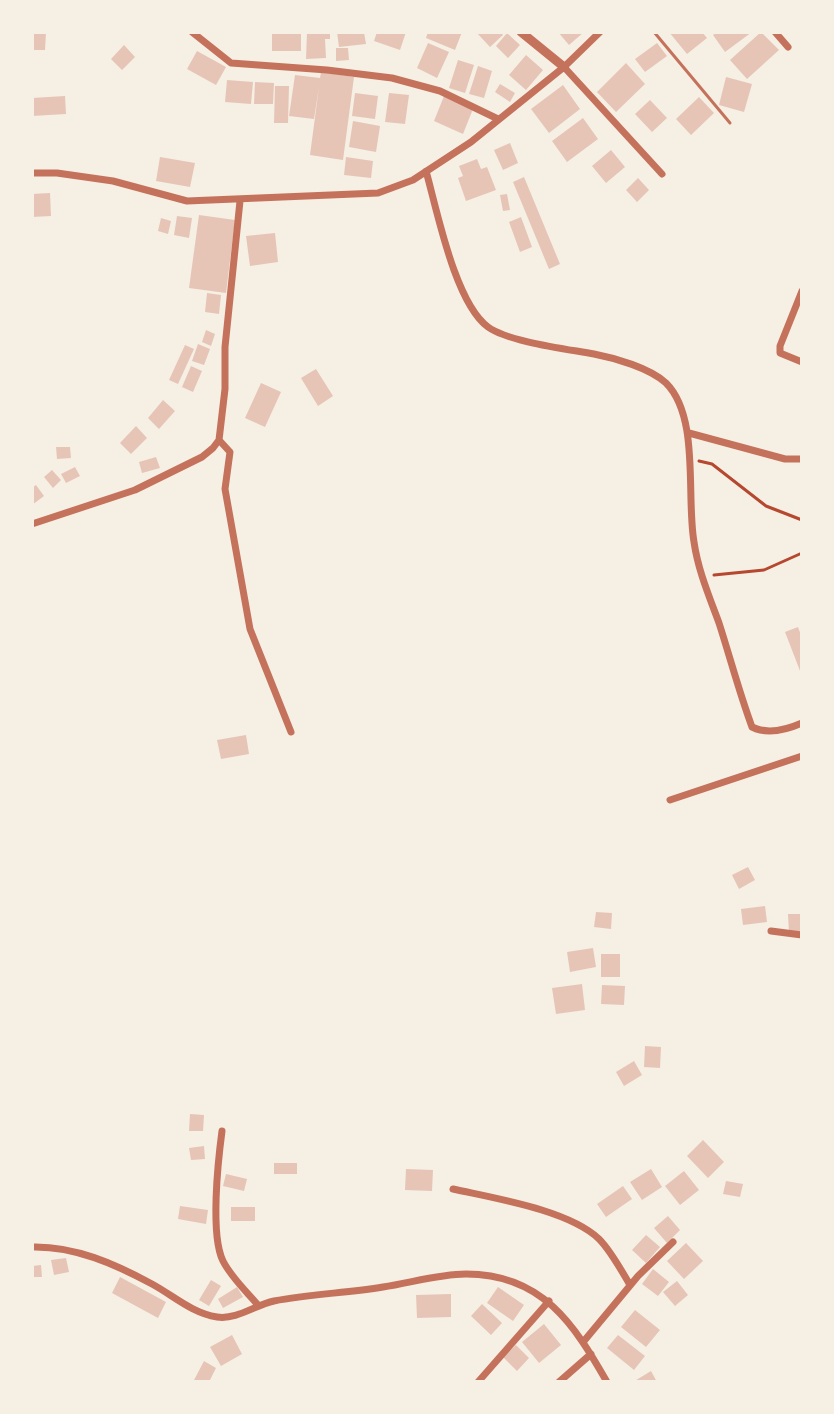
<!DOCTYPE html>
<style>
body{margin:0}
#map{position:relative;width:834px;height:1414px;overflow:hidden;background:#f6efe4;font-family:Poppins,sans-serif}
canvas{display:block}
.frame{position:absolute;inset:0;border:34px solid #f6efe4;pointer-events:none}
</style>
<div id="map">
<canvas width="834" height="1414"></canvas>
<div class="frame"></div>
</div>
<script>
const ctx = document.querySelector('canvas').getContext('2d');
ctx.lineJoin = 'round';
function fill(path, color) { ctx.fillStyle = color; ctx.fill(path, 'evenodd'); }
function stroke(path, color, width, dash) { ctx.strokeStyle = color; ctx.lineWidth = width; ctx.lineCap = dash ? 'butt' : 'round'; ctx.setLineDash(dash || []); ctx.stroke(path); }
fill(new Path2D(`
 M 34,32 L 46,32 L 45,50 L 34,50 Z
 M 272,32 L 301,32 L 301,51 L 272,51 Z
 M 307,32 L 330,32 L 330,39 L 325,39 L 326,58 L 306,59 Z
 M 337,32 L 364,32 L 366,44 L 339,47 Z
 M 377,32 L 406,32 L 400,50 L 374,41 Z
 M 428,32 L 462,32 L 455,50 L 426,38 Z
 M 476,32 L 501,32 L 503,35 L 490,47 Z
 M 558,32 L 584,32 L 569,45 Z
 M 669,32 L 702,32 L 707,38 L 687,54 Z
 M 717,32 L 752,32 L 725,52 L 713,35 Z
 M 761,32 L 779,50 L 747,79 L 730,60 Z
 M 507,33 L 520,45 L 508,58 L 496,46 Z
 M 428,43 L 449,52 L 437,78 L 417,68 Z
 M 657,43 L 667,56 L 645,72 L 635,59 Z
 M 124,45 L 135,57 L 122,70 L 111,59 Z
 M 336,48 L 348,48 L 349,60 L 336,61 Z
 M 197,51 L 226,67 L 216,85 L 187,69 Z
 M 526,55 L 543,70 L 526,90 L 509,75 Z
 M 458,60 L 474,65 L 465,93 L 449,88 Z
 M 626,63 L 645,84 L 616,112 L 597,92 Z
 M 478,66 L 492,71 L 484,98 L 469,94 Z
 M 321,72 L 354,77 L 343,160 L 310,155 L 319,87 L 314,119 L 289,116 L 295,75 L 320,78 Z
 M 726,77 L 752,84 L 744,112 L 719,105 Z
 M 227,80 L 253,82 L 251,104 L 225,102 Z
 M 255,82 L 274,83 L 273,104 L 254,104 Z
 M 500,84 L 515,93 L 510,102 L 495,92 Z
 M 563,85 L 580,109 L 549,133 L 531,109 Z
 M 275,86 L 289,86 L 288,123 L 274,123 Z
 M 355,93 L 378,96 L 375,119 L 352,116 Z
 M 389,93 L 409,95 L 405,124 L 385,122 Z
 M 65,96 L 66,114 L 32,116 L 32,98 Z
 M 444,96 L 473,109 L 463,134 L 434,121 Z
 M 699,97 L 714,113 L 691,135 L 676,119 Z
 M 650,100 L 667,118 L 652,132 L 635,114 Z
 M 583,118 L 598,139 L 567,162 L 552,141 Z
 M 353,121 L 380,126 L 376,152 L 349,147 Z
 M 510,143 L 518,163 L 503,170 L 494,150 Z
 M 611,150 L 625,167 L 606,183 L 592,166 Z
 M 160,157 L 195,163 L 190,187 L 156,181 Z
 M 346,157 L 373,161 L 371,178 L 344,175 Z
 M 477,159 L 481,169 L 487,167 L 496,190 L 466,201 L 458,178 L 463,176 L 459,166 Z
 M 524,177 L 560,264 L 549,269 L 513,182 Z
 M 638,178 L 649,190 L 637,202 L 626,190 Z
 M 50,193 L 51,216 L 32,217 L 32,194 Z
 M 507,194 L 510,210 L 503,211 L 500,195 Z
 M 199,215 L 235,220 L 226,293 L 189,288 Z
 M 177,216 L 192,218 L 189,238 L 174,235 Z
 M 521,217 L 532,247 L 520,252 L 509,222 Z
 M 161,218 L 171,221 L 168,234 L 158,231 Z
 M 275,233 L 278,262 L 250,266 L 246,236 Z
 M 207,293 L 221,295 L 219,314 L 205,312 Z
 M 206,330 L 215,334 L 211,346 L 202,342 Z
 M 198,344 L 210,349 L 204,365 L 192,361 Z
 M 185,345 L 194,349 L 178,384 L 169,380 Z
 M 191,366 L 202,371 L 193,392 L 182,387 Z
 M 316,369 L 333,396 L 318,406 L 301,378 Z
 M 261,383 L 281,392 L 265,427 L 245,418 Z
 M 163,400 L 175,411 L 159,429 L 148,418 Z
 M 136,426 L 147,438 L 131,454 L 120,443 Z
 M 56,447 L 70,447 L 71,458 L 57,459 Z
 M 156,457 L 160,468 L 142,473 L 139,462 Z
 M 75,467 L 80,476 L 66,483 L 61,474 Z
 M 52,470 L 61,480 L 53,488 L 44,477 Z
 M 36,485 L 44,496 L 32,505 L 32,488 Z
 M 798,627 L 802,638 L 802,676 L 785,632 Z
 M 246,735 L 249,754 L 221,759 L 217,740 Z
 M 748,867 L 755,880 L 739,889 L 732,875 Z
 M 765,906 L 767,922 L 743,925 L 741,909 Z
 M 596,912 L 612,913 L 611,929 L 594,927 Z
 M 788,914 L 802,914 L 802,933 L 789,933 Z
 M 593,948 L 596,967 L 570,972 L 567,952 Z
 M 601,954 L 620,954 L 620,977 L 601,977 Z
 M 582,984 L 585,1010 L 556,1014 L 552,988 Z
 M 602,985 L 625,986 L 624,1005 L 601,1004 Z
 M 645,1046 L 661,1047 L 660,1068 L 644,1067 Z
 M 634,1061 L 642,1075 L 624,1086 L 616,1072 Z
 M 190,1114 L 204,1115 L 203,1131 L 189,1131 Z
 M 703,1140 L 724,1162 L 708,1178 L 687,1156 Z
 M 204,1146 L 205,1159 L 191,1160 L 189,1148 Z
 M 274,1163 L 297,1163 L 297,1174 L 274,1174 Z
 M 406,1169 L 433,1170 L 432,1191 L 405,1190 Z
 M 651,1169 L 662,1187 L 642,1200 L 630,1182 Z
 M 684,1171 L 699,1190 L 680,1205 L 665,1186 Z
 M 226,1174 L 247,1179 L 244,1191 L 223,1186 Z
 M 726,1181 L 743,1184 L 740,1197 L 723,1194 Z
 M 623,1186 L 632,1199 L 606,1217 L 597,1204 Z
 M 180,1206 L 208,1210 L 206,1224 L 178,1219 Z
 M 231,1207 L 255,1207 L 255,1221 L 231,1221 Z
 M 668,1216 L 680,1230 L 667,1243 L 654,1228 Z
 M 646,1235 L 660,1247 L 646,1263 L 632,1250 Z
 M 686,1243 L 703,1261 L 684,1279 L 667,1261 Z
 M 66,1258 L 69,1272 L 54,1275 L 51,1260 Z
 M 41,1265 L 42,1277 L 33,1277 L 32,1266 Z
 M 653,1269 L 669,1282 L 658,1296 L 642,1284 Z
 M 120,1277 L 166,1302 L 158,1318 L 112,1293 Z
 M 211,1280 L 221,1286 L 209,1306 L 199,1300 Z
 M 677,1281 L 688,1295 L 675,1306 L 663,1292 Z
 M 237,1287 L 243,1297 L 223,1308 L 218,1299 Z
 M 498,1287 L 524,1305 L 513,1321 L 487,1303 Z
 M 451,1294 L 451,1317 L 417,1318 L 416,1295 Z
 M 482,1304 L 502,1323 L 491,1335 L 471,1316 Z
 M 635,1310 L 660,1330 L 646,1347 L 621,1327 Z
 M 544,1324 L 561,1345 L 539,1363 L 522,1342 Z
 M 232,1335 L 242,1354 L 221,1366 L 210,1347 Z
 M 618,1335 L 645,1356 L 634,1370 L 607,1348 Z
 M 516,1345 L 529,1358 L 517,1371 L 503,1357 Z
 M 204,1361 L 216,1368 L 209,1382 L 193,1382 Z
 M 651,1371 L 657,1382 L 633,1382 Z`), '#e6c5b7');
stroke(new Path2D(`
 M 699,461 L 712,464 L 766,506 L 802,520
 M 714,575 L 764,570 L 802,553`), '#b5482f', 3);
stroke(new Path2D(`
 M 654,32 L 730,123`), '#c5725c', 3);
stroke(new Path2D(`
 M 192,32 L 231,63 L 327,70 L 392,78 L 440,91 L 498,119
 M 775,32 L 788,47
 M 564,67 L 662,174
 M 426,171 C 437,210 455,303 488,327 C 509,342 567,349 594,354 C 615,358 650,368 666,383 C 700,417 686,496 694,542 C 698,570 709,596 719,623 C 730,657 739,692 752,727 C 768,735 786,730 802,723
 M 32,173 L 57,173 L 113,181 L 187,201 L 378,193 L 413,180 L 471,142 L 564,67 L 600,32
 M 802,291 L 780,346 L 780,353 L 802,362
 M 689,433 L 785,459 L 802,459
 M 219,440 L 230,452 L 225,489 L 250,629 L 291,732
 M 32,524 L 135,490 L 202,457 L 213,448 L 219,440 L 225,389 L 225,347 L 240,201
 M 670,800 L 802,756
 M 771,931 L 802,935
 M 222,1131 C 218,1161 210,1235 223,1261 C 231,1277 246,1291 258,1305
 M 453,1189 C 493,1198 569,1210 599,1239 C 611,1251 621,1270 630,1285
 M 32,1247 C 75,1246 115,1264 152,1284 C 174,1296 192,1313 217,1317 C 237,1320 255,1305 274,1301 C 310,1294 347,1293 383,1287 C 410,1283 439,1274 466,1274 C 542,1274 574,1324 607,1382
 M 584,1341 L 638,1276 L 673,1242
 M 478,1382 L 549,1301
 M 559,1382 L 591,1354`), '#c5725c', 7);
stroke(new Path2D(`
 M 521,32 L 564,67`), '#c5725c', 9);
</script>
